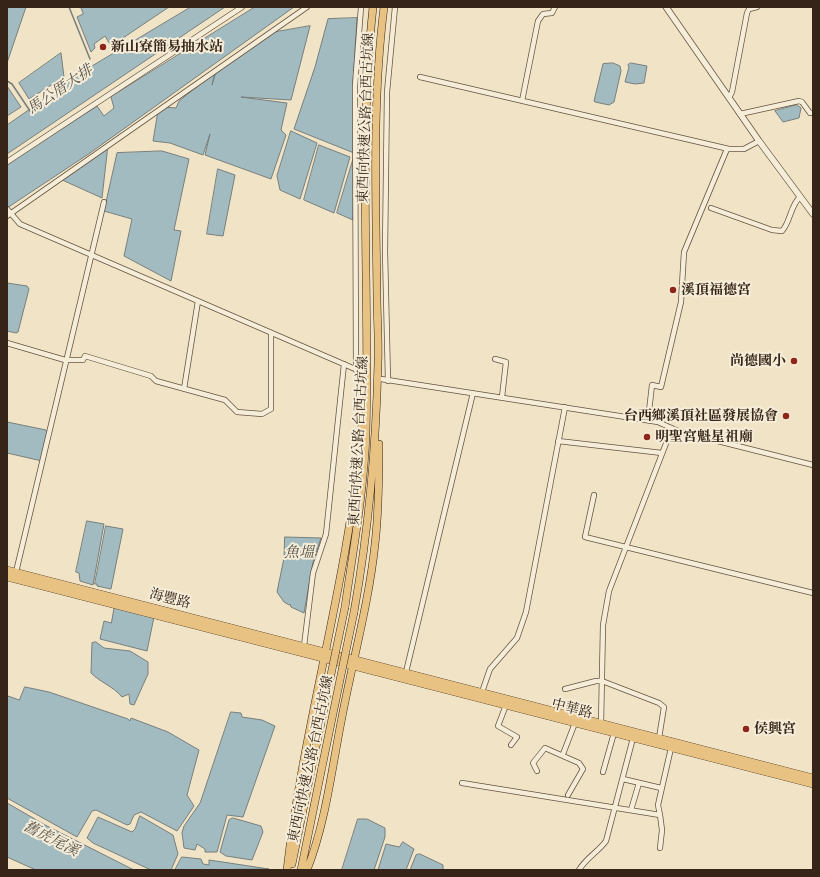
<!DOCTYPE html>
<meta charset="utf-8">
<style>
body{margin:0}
#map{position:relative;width:820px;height:877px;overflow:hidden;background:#f1e3c5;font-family:"EB Garamond",serif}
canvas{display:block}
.frame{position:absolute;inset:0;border:8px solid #352417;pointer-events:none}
</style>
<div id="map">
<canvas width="820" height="877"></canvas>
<div class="frame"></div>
</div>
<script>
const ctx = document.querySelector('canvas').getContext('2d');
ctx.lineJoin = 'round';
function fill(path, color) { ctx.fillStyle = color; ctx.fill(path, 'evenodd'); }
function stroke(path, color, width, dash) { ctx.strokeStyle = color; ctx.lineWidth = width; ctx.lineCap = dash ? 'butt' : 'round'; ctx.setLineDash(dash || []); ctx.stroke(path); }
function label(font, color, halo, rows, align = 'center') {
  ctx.font = font + ' "EB Garamond","Noto Serif TC",serif'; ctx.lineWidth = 4; ctx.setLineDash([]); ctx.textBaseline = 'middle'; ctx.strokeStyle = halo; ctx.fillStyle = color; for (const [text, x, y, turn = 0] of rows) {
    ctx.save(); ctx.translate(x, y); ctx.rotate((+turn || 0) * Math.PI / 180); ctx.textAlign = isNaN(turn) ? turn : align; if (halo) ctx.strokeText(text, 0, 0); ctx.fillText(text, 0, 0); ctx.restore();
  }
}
const water = new Path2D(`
 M 7,7 L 26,7 L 7,63 Z
 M 81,7 L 169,7 L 111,46 L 105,36 L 94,44 L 95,48 L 91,52 L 77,17 L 83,14 Z
 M 191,7 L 225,7 L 7,154 L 7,125 L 92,66 Z
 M 255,7 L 294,7 L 90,153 L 7,208 L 7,164 L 97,106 L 104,116 L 114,108 L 111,97 Z
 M 357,18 L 353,84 L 354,153 L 294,129 L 315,67 L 328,19 Z
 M 310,26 L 291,100 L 241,97 L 287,103 L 281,130 L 286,135 L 271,179 L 205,155 L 210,134 L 203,155 L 170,143 L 153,141 L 158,111 L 164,107 L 176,108 L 179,101 L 215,72 L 212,85 L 216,72 L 275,32 Z
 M 61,53 L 64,77 L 29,99 L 19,83 Z
 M 613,63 L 620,66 L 621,71 L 614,102 L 609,105 L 595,102 L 594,101 L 603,64 Z
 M 631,63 L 647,66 L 644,83 L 635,84 L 625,82 L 629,67 L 628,65 Z
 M 7,86 L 21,107 L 7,116 Z
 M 797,105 L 801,108 L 799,118 L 783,122 L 775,111 Z
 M 291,131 L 317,143 L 300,199 L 280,190 L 277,176 Z
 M 108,145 L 102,198 L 60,179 Z
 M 319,145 L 350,157 L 334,213 L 304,200 Z
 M 162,151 L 189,159 L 174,230 L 181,231 L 171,281 L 124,256 L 132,219 L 104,211 L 117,153 Z
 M 354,156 L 353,220 L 337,213 Z
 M 218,169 L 235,175 L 223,236 L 207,234 Z
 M 7,283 L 27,286 L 29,289 L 18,332 L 16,333 L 7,331 Z
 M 7,422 L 46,430 L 48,436 L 42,461 L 7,453 Z
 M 87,521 L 104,524 L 93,585 L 80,581 L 79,573 L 76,572 Z
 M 106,526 L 123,529 L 111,589 L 97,586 L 97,584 L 95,584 Z
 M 285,537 L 321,538 L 313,562 L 304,613 L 291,607 L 290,604 L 289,605 L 284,602 L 277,592 L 284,558 Z
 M 115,605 L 154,617 L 147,651 L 100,639 L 104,621 L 111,623 Z
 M 96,642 L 104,648 L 130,651 L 148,662 L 148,674 L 134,705 L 130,704 L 129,694 L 122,697 C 113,686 101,683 91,673 L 92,643 Z
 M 25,687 L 49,692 L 128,719 L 130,721 L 131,718 L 168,732 L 199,750 L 187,795 L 194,806 L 177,831 L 141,812 L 134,815 L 130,824 L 127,825 L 96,810 L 92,811 L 77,837 L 7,798 L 7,699 L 8,696 L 19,700 Z
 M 231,712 L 241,713 L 242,717 L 262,720 L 275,726 L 243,817 L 227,815 L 217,852 L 205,852 L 205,849 L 197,844 L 195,850 L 184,848 L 182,833 L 184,826 L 200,803 Z
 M 7,803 L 47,826 L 134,870 L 36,870 L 7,857 Z
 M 140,816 L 173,835 L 178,854 L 171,870 L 151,870 L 93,843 L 87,838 L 98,817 L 132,832 L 135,829 Z
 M 233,818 L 261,826 L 263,832 L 252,860 L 226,856 L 220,852 L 229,820 Z
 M 358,819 L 367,819 L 385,828 L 385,837 L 374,870 L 342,870 Z
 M 403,842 L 414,849 L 406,870 L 378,870 L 386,844 L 399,847 Z
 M 420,854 L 443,865 L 443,870 L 410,870 L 416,855 Z
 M 182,857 L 201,859 L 203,864 L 209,865 L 209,860 L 269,869 L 175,870 Z`);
fill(water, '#a2bbc1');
stroke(water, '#767f7d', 1);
stroke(new Path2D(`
 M 69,7 L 90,59
 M 7,81 L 12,84 L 30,111`), '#767f7d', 1.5);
const minor = new Path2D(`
 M 420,77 L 729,149 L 744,149 L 759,141
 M 729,98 L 732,92 L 747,13 L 749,9 L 757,7
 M 522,101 L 538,21 L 543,14 L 552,13 L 555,7
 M 740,114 L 799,101 L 802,102 L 810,113 L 813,113
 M 7,162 L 242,7
 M 711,208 L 772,230 L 782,231 C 791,221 790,206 800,197
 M 7,209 L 20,224 L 362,372
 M 7,216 L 307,7
 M 7,343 L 65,360 L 83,360 L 85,356 L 151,376 L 156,381 L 225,400 L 237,412 L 262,414 L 271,409 L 271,333
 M 495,359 L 506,362 L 502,397
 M 356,370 L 355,86 L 361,7
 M 381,379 L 658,422 L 678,431 L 813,465
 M 388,381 L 385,251 L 387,92 L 395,7
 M 184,389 L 198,301
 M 648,420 L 652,385 L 661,387 L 681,302 L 684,252 L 727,149
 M 558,441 L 662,453
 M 594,495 L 585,537 L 813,593
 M 16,572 L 104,202
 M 304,646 L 313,573 L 326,534 L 344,364
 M 406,672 L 473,393
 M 565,689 L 596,681 L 602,681 L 659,703 L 664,707 L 659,738
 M 482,692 L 490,669 L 517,638 L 526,612 L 565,407
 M 506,705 L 498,726 L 517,737 L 511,745
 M 601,724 L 603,625 L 609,591 L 672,428
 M 563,754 L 575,723
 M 537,771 L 533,763 L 545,748 L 579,763 L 583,769 L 568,795
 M 603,772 L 614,733
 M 623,779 L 661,788
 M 462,783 L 660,815 L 658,805 L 671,748
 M 631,810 L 639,783
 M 660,815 L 662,830 L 660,848
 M 579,870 C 586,858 598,852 606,841 L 633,738`);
const tertiary = new Path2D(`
 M 666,7 L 759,141 L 813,214`);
const primary = new Path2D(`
 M 7,570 L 813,778
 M 7,577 L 813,784`);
const trunk = new Path2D(`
 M 345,607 C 353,550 364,492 366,433 C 370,291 358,149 373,7
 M 354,612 C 369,528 376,448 378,363 C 379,341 377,318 377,296 C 376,200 372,102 384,7
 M 292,864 L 312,766
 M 287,870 C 304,720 350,575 362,424
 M 301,870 L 322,767
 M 307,870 C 326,822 332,767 342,717 C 353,659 369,602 375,544 C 379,511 379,478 379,444`);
stroke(minor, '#645442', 6);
stroke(tertiary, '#645442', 7);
stroke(primary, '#352417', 8);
stroke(trunk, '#352417', 8);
stroke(minor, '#f6edd9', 4.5);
stroke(tertiary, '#f6edd9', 5.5);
stroke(primary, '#e8c282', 7);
stroke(trunk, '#e8c282', 7);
const trunkBridge = new Path2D(`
 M 312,766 L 345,607
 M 322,767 L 354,612`);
stroke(trunkBridge, '#352417', 8, []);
stroke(trunkBridge, '#e8c282', 7);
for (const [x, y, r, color] of [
 [103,47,4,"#8f2418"],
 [673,290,4,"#8f2418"],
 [794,361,4,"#8f2418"],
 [786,416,4,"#8f2418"],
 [647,437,4,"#8f2418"],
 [746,729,4,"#8f2418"]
]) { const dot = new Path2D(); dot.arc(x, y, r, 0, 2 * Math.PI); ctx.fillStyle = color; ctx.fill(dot); stroke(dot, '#f6edd9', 1.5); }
label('bold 14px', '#352417', '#f6edd9', [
 ["新山寮簡易抽水站",111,47],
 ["溪頂福德宮",681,290],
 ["尚德國小",786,361,"right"],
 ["台西鄉溪頂社區發展協會",778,416,"right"],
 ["明聖宮魁星祖廟",655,437],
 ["侯興宮",754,729]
], 'left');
label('14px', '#352417', '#f6edd9', [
 ["東西向快速公路 台西古坑線",366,118,-88],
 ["東西向快速公路 台西古坑線",359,441,-87],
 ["海豐路",170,599,14],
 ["中華路",572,709,14],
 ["東西向快速公路 台西古坑線",311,759,-78]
]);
label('italic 15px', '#56514a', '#f6edd9', [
 ["馬公厝大排",60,90,-34],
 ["魚塭",299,553],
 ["舊虎尾溪",51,839,27]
]);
</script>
